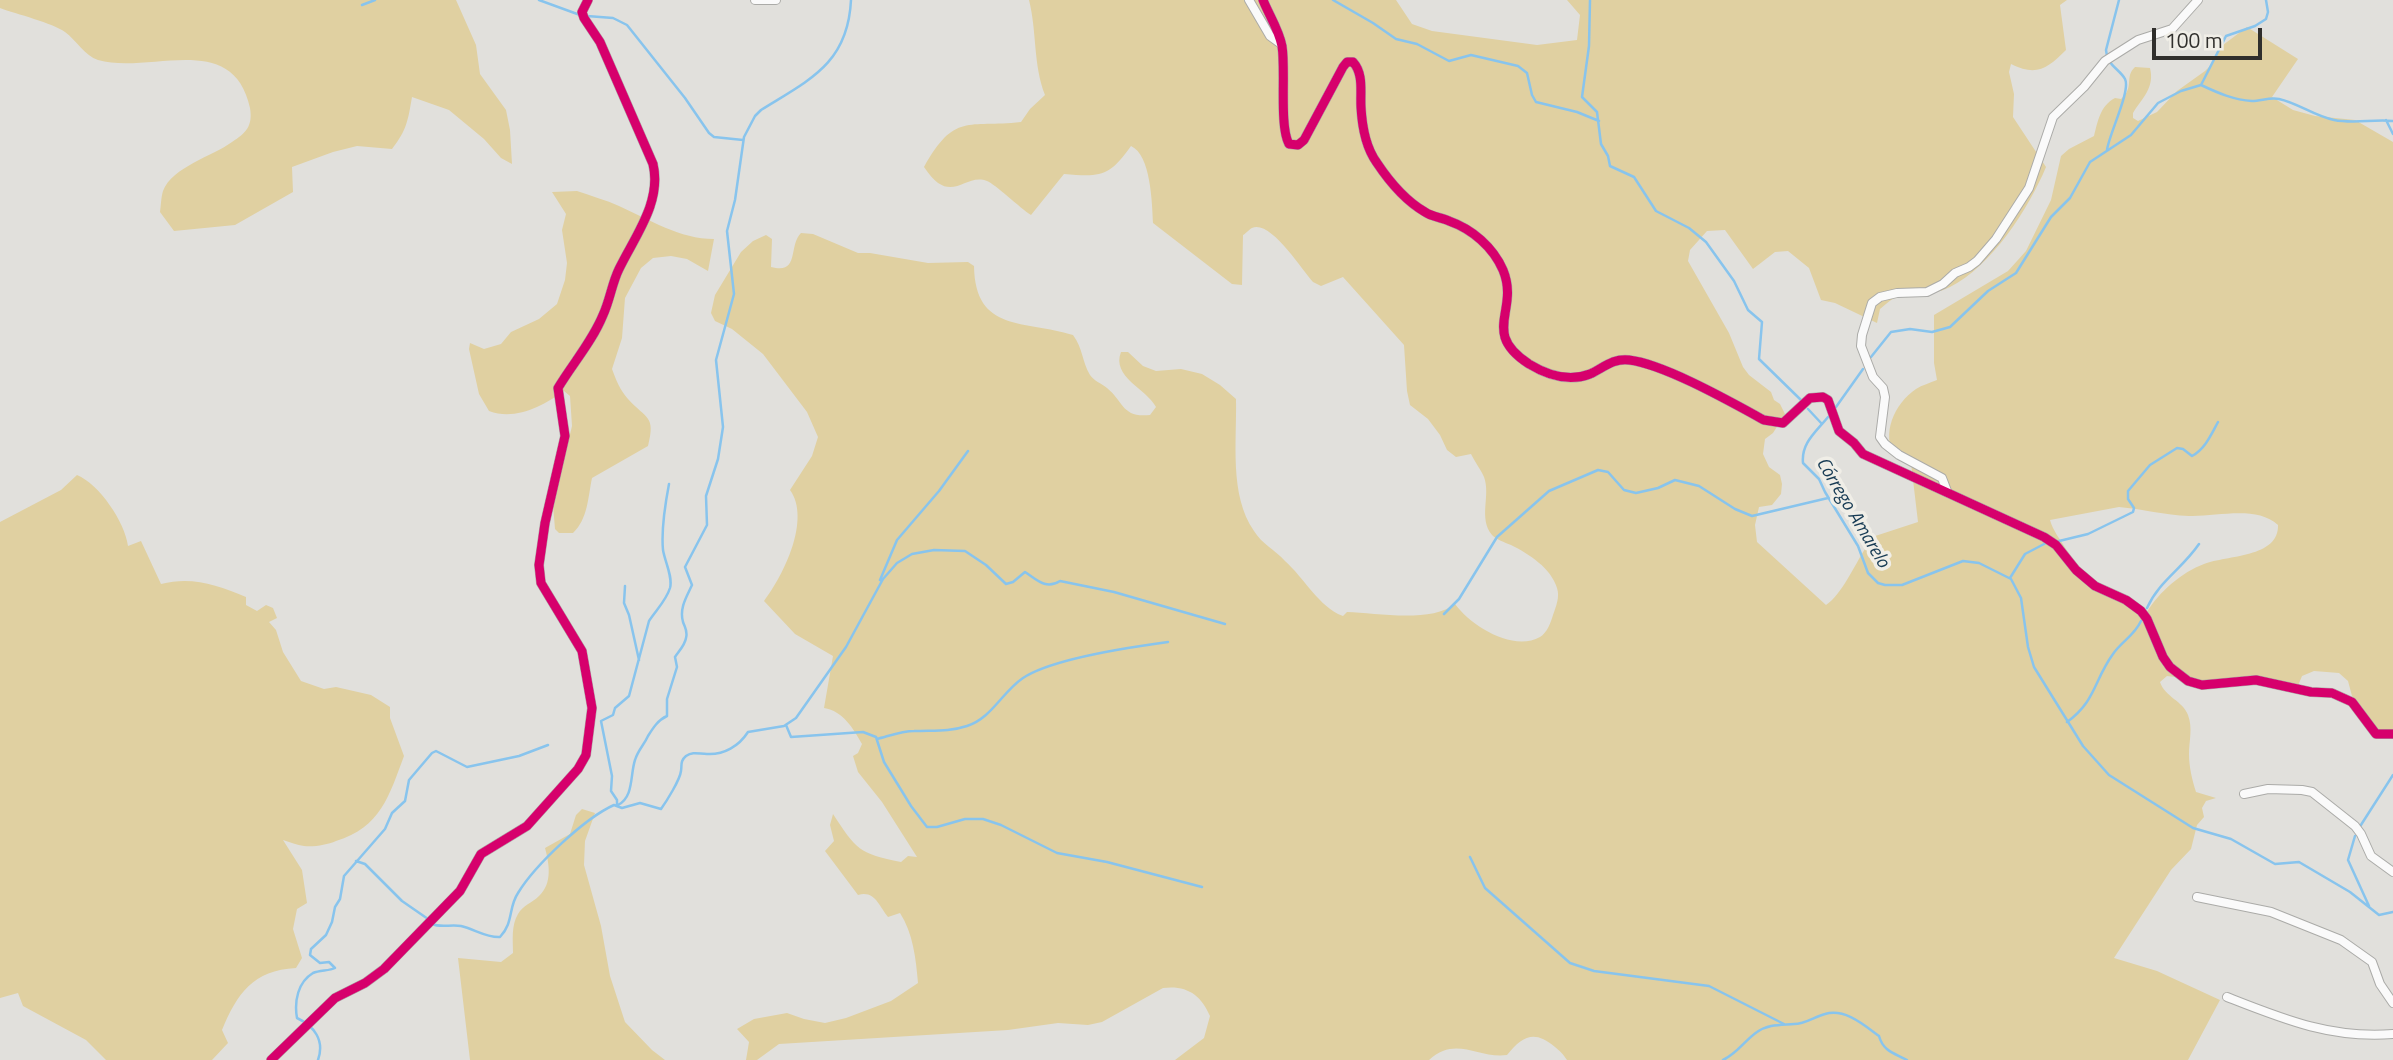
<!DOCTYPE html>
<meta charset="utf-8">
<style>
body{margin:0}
#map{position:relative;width:2393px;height:1060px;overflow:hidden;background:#e1e0dc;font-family:"Titillium Web",sans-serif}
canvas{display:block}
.scale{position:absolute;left:2152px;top:28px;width:110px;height:32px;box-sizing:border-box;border:4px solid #302f2c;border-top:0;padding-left:9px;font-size:21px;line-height:24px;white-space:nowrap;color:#302f2c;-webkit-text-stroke:5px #f0eee7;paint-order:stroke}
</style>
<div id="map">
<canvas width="2393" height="1060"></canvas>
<div class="scale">100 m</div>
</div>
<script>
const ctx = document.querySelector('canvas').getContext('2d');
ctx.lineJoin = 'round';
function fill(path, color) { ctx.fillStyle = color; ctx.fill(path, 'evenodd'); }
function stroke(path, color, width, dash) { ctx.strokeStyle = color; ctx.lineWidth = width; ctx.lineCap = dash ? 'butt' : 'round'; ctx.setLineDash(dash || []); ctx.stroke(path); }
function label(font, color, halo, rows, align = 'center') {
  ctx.font = font + ' "Titillium Web",sans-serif'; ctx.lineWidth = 7; ctx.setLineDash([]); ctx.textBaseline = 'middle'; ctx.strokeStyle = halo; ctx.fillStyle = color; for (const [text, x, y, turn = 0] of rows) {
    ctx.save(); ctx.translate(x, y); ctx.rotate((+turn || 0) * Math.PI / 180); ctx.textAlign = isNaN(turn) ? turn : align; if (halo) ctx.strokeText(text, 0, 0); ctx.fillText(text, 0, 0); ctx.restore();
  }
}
fill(new Path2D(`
 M 0,0 L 456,0 L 476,45 L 480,74 L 506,110 L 510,130 L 512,164 L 501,158 L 484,139 L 449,110 L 412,97 C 408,120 407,130 392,149 L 357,146 L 333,152 L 292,167 L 293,192 L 235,225 L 174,231 L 160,212 C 161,206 161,197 163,191 C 172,167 213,156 232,142 C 246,133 253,126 250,108 C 233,29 149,75 98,60 C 85,56 76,40 65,32 C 53,23 16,14 0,8 Z
 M 1029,0 L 1396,0 L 1412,24 L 1432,31 L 1537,45 L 1577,40 L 1580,15 L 1567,0 L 2067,0 L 2060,5 L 2066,50 C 2048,68 2037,77 2011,64 L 2009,72 L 2014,94 L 2013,117 L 2046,167 C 2029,208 1991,267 1950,287 C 1932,296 1915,294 1897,297 C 1891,299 1885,305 1880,309 L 1877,323 L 1835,303 L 1821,300 L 1809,268 L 1788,251 L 1775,252 L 1753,269 L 1725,230 L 1707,231 L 1690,250 L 1688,261 L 1729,333 L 1743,367 L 1749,375 L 1771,392 L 1774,400 L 1780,404 L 1785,414 L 1773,433 L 1765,439 L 1763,454 L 1769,467 L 1780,475 L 1782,484 L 1781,494 L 1772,505 L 1759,507 L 1755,525 L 1757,542 L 1826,605 C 1842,594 1854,566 1865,549 L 1869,549 L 1863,540 L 1918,522 L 1911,463 L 1895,457 C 1881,434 1894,404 1916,389 C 1922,385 1930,383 1937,380 L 1934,363 L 1934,315 L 2008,271 L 2026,251 L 2051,200 L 2061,156 L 2069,149 L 2094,136 C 2098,121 2100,106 2115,98 L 2121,99 C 2135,87 2124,77 2135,67 L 2150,68 C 2155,88 2142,98 2133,113 L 2133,118 L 2138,121 L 2157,112 L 2177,91 L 2205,71 L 2211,65 L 2219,48 L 2247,27 L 2298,59 L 2272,97 L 2293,110 L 2315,116 L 2355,120 L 2393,142 L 2393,731 L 2375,731 L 2352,696 L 2348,681 L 2339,673 L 2314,671 L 2302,676 L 2297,688 L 2280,682 L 2207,681 L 2167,676 L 2160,682 C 2165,697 2183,701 2188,715 C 2193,728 2189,741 2189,754 C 2189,767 2192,779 2196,792 L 2216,798 L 2206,801 L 2202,808 L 2204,817 L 2197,825 L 2191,849 L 2171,870 L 2114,958 L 2157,971 L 2220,1000 L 2188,1060 L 1567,1060 C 1563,1054 1560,1051 1555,1047 C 1535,1030 1523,1035 1507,1055 C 1478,1059 1456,1035 1429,1060 L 1175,1060 L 1204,1038 L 1210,1016 C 1201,995 1187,985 1163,988 L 1102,1022 L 1088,1025 L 1058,1023 L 1008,1030 L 779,1044 L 757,1060 L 746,1060 L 749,1042 L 737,1029 L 754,1019 L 787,1013 L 804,1019 L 825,1023 L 846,1018 L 891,1001 L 918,983 C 916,959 913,933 900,913 L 888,917 C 879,906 875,890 858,895 L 825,851 L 834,841 L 830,825 L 833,814 C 856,849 859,854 901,862 L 908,856 L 917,857 L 882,802 L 858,772 L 853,756 L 858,753 L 862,744 C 853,728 843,711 824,708 L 833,656 L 795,634 L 764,601 C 784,575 811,519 790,490 L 812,456 L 818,437 L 807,412 L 763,354 L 732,329 L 715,321 L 711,313 L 715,295 L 741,252 L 753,241 L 766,235 L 772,239 L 771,267 C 800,275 788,246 801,233 L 813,234 L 858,253 L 870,253 L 928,263 L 968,262 L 974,266 C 975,333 1025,320 1073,335 C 1083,348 1082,362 1090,375 C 1094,381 1101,383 1107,388 C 1124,402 1122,418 1150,415 L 1156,407 C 1147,389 1111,377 1121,352 L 1128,352 L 1143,366 L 1156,371 L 1181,369 L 1202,374 L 1220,385 L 1236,399 C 1237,441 1229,495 1254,531 C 1262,544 1275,550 1285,561 C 1304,578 1315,601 1338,614 L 1343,616 L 1347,612 C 1376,613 1432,623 1455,604 C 1471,626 1513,652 1540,637 C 1547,633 1551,622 1553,615 C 1556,606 1560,597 1557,588 C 1551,568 1529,554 1511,545 C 1504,542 1497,540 1492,535 C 1478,518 1491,496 1484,477 C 1481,470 1475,462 1471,454 L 1456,457 L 1447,450 L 1440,435 L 1428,419 L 1410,405 L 1407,391 L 1404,345 L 1343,277 L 1321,286 L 1313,282 C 1301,269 1271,220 1252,228 C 1251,228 1244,235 1243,235 L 1242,285 L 1232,284 L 1153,223 C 1152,203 1151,155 1131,146 C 1109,177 1101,177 1064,174 L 1031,215 C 1020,208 995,184 987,181 C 964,172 951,208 924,167 C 955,112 967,128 1021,122 L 1030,109 L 1045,95 C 1033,64 1037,32 1029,0 ZM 2119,507 C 2142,509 2165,515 2189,516 C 2217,517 2256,505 2278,525 C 2279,558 2227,555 2204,564 C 2182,572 2159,592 2147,612 C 2107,592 2092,587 2066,549 C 2060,539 2053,531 2050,520 Z
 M 577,191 C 591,196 606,200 619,206 C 650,220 680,239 714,239 L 708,271 L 687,259 L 671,256 L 653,258 L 641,268 L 625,298 L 622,338 L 612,369 C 616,380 620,390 628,399 C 646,419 656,415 648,446 L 592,478 C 588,497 588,519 573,533 L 559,533 L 555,529 L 553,505 L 572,426 L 570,396 L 564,391 C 543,406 515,421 489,411 L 479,394 L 469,349 L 470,343 L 484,349 L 501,344 L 511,332 L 539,319 L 557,304 L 565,280 L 567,263 L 562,230 L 566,214 L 552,192 Z
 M 77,475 C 99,484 125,522 128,546 L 141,541 L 161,584 C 192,576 217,585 246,597 L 246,605 L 257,611 L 266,605 L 273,608 L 277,618 L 269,622 L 276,630 L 283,652 L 301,681 L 324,689 L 336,687 L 371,695 L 390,707 L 390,718 L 404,756 C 389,796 381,827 336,841 C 327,845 314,847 304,846 C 297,845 290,842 283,840 L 302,870 L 307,903 L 297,909 L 293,929 L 302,958 L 296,968 C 253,970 237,994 222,1030 L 228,1043 L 212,1060 L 106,1060 L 86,1040 L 23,1006 L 18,993 L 0,998 L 0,522 L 61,490 Z
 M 582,809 L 595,813 L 585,841 L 584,865 L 601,926 L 610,976 L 625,1022 L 652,1050 L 665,1060 L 470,1060 L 458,958 L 501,962 L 513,953 C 513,940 511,926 518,914 C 523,905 532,903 539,896 C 553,883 549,863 545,848 L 570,834 L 576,815 Z`), '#e0d0a1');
stroke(new Path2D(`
 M 539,0 L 580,15
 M 1333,0 L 1373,23 L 1396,39 L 1417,44 L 1449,61 L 1471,55 L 1518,66 L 1527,73 L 1532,95 L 1536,102 L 1577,112 L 1599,121
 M 1590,0 L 1589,46 L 1582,97 L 1597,112 L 1601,144 L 1608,156 L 1610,166 L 1634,177 L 1656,211 L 1689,228 L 1706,242 L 1734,281 L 1748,310 L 1762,322 L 1759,359 L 1802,401
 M 362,5 L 375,0
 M 587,16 L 613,18 L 627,25 L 685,98 L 709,133 L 714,137 L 743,140
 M 2107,56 L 2106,50 L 2119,0
 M 2201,85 C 2218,93 2234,100 2252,101 C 2261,101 2270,97 2279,99 C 2298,103 2314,116 2334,120 C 2354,124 2373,119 2393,121
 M 2386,120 L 2393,134
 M 2107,150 C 2109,134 2131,91 2125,79 C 2122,73 2114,68 2110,62
 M 1871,357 L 1891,332 L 1910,329 L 1932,332 L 1950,327 L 1988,291 L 2016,273 L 2051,217 L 2070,198 L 2090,162 L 2131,135 L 2158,103 L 2181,91 L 2201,85 L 2226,36 L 2255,26 L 2266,19 L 2268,12 L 2266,0
 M 1836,407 L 1863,369
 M 1808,409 L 1822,424
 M 1828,417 C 1816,432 1801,443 1803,463 L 1819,479 L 1825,492 L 1858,546 L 1868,573 L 1878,583 L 1885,585 L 1902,585 L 1963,561 L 1979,563 L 2011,579 L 2021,598 L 2028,647 L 2034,667 L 2083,746 L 2109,775 L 2193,828 L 2231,839 L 2275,864 L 2299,862 L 2350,892 L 2379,915 L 2393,912
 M 2055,542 L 2088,534 L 2133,512 L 2134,508 L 2128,499 L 2128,491 L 2150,465 L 2177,448 L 2183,449 L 2192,456 C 2205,449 2211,435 2218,422
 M 2010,578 L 2025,554 L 2046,543
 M 880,580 L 897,540 L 939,491 L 968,451
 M 625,586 L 624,603 L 629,615 L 639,660
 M 2147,608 C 2159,581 2182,569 2199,544
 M 1444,614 L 1459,599 L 1497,537 L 1549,491 L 1598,470 L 1608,472 L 1624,490 L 1636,493 L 1658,488 L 1675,480 L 1699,486 L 1735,509 L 1752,516 L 1828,498
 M 2067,722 C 2096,701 2094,680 2113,654 C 2122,641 2134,636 2141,621
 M 786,725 L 791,737 L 863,732 L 876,737 L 884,762 L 911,806 L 927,827 L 937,827 L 965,819 L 983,819 L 1001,825 L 1057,853 L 1107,862 L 1202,887
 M 877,739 C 889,736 902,731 914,731 C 932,730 949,732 967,726 C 992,718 1002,692 1023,678 C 1053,658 1131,647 1168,642
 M 617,805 L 617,800 L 611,791 L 612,776 L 601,721 L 613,715 L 615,708 L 629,696 L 649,621 C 656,610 666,601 670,588 C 673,577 665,562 663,550 C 661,529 665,505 669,484
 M 618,805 C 634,797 630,775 635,760 C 638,750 644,745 648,736 C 653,728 658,720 667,716 L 667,699 L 677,667 L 675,657 C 679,651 685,645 686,638 C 688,631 685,628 683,622 C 679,608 687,596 692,585 L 685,567 L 707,525 L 706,496 L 718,459 L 723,427 L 716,360 L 734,294 L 727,231 L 735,200 L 744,137 L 755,116 L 761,110 C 809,80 848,64 851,0
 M 2359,828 L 2393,775
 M 2355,836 L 2348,860 L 2369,906
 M 1470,857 L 1485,888 L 1570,963 L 1594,971 L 1709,986 L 1784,1024
 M 356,861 L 365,864 L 402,901 L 428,919
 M 432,924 C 441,928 451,924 461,926 C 474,929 487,938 500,937 C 514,922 508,908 518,893 C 535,865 585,818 614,805 L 622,808 L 640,803 L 661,809 C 666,802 680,780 681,771 C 682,765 680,761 686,756 C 693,751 699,754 707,754 C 724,755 739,746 748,732 L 784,726 L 796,718 L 846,647 L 883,579 L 897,563 L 912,554 L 934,550 L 965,551 L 986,565 L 1006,584 L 1013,582 L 1025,572 C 1037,580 1046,590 1060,581 L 1114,592 L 1225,624
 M 318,1060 C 325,1040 314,1026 297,1018 C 294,1001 298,982 313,973 C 320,970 329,971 335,968 L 329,962 L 320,963 L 310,955 L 311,949 L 326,935 L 332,922 L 335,907 L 340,899 L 344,876 L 385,829 L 392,813 L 405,801 L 409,780 L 432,753 L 436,751 L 467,767 L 519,756 L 548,745
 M 1723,1060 C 1738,1053 1744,1041 1757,1032 C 1768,1024 1780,1025 1794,1024 C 1805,1024 1814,1017 1825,1014 C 1845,1008 1864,1025 1879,1036 C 1883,1051 1894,1053 1907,1060`), '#88c4ed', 2.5);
const street = new Path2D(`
 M 755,0 L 776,0
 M 1249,0 L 1270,36 L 1281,44
 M 1263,0 C 1269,15 1279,30 1282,46 C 1286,71 1279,126 1289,144 L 1298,145 L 1304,140 L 1343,67 L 1347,62 L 1353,62 C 1364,74 1360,92 1361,107 C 1362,126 1366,148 1377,163 C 1389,181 1406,201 1425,212 C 1432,217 1441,217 1449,221 C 1472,229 1493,247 1503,270 C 1520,311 1480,332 1529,364 C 1547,375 1569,382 1590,374 C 1603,368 1613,358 1629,360 C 1664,364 1731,402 1764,420 L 1783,423 L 1810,398 L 1823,397 L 1828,400 L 1839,431 L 1854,443 L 1863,454 L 2044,537 L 2056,545 L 2076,570 L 2095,586 L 2126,600 L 2141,611 L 2147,619 L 2163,657 L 2170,667 L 2188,681 L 2202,685 L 2256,680 L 2311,692 L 2332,693 L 2352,702 L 2376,734 L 2393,734
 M 1947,491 L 1942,478 L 1899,455 L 1885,444 L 1880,437 L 1885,397 L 1883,388 L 1873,377 L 1861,346 L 1862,335 L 1872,303 L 1880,297 L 1897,293 L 1927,292 L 1943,284 L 1955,273 L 1969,267 L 1977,261 L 1996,239 L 2029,188 L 2053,117 L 2084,87 L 2105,61 L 2138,40 L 2172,29 L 2198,0
 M 2244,794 L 2268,789 L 2302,790 L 2312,792 L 2355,826 L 2361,834 L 2371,856 L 2393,872
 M 2197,897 L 2271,912 L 2341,940 L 2372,962 L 2380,984 L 2393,1003
 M 2227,997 C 2283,1019 2331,1039 2393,1034
 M 271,1060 L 335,998 L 365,983 L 384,969 L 460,891 L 481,854 L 527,826 L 578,769 L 586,755 L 592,708 L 582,651 L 541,583 L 539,565 L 545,523 L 565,436 L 558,388 C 573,363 592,342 603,315 C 610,300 612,283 619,269 C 635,236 662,202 653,164 L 600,42 L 584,18 L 582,12 L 588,0`);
stroke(street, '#ababa8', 10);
stroke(street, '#fafafa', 8);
stroke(new Path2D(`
 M 1263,0 C 1269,15 1279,30 1282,46 C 1286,71 1279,126 1289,144 L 1298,145 L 1304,140 L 1343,67 L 1347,62 L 1353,62 C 1364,74 1360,92 1361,107 C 1362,126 1366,148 1377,163 C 1389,181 1406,201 1425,212 C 1432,217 1441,217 1449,221 C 1472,229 1493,247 1503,270 C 1520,311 1480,332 1529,364 C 1547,375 1569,382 1590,374 C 1603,368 1613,358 1629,360 C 1664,364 1731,402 1764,420 L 1783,423 L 1810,398 L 1823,397 L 1828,400 L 1839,431 L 1854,443 L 1863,454 L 2044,537 L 2056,545 L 2076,570 L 2095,586 L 2126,600 L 2141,611 L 2147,619 L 2163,657 L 2170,667 L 2188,681 L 2202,685 L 2256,680 L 2311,692 L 2332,693 L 2352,702 L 2376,734 L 2393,734
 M 271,1060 L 335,998 L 365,983 L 384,969 L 460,891 L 481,854 L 527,826 L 578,769 L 586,755 L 592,708 L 582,651 L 541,583 L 539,565 L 545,523 L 565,436 L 558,388 C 573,363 592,342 603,315 C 610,300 612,283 619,269 C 635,236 662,202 653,164 L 600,42 L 584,18 L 582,12 L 588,0`), '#d6006c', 9);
label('italic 19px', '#173b54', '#f0eee7', [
 ["Córrego Amarelo",1852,513,59]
]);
</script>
